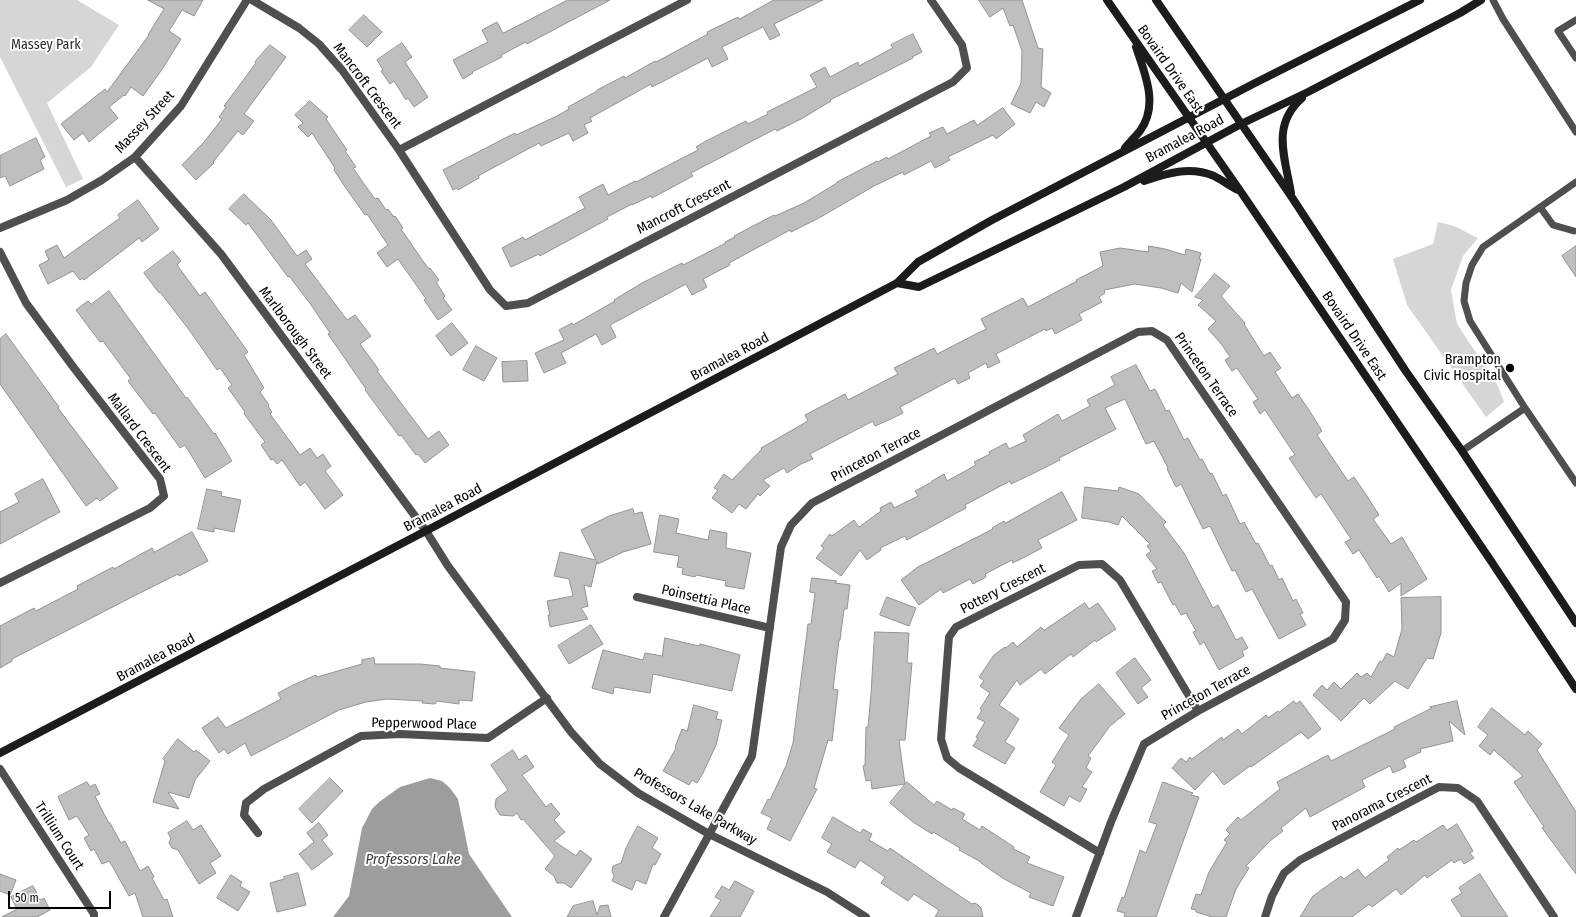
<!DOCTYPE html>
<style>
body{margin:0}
#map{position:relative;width:1576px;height:917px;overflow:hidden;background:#fff;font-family:"Fira Sans Condensed",sans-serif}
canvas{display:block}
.scale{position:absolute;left:8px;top:891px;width:103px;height:18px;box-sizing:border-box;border:2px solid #000;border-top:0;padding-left:5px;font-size:12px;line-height:14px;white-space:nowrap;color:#000;-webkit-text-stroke:3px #fff;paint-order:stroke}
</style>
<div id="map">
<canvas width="1576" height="917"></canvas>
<div class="scale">50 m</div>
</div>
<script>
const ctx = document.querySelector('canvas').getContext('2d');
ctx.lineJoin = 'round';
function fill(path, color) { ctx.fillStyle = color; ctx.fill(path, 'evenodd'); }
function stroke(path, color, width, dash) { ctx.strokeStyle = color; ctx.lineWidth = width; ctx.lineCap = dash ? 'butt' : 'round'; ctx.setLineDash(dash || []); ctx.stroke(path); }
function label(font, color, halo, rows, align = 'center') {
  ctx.font = font + ' "Fira Sans Condensed",sans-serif'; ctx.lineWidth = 4; ctx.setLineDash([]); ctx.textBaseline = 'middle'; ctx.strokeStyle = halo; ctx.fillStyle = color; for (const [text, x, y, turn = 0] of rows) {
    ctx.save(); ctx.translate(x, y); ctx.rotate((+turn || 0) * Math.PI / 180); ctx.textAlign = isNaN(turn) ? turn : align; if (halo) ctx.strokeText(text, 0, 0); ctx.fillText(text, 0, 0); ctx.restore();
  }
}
fill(new Path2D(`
 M 0,0 L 77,0 L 119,25 L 91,67 L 47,103 L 83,179 L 66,187 L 0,57 Z
 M 1438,222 L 1454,226 L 1478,238 L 1463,256 L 1451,290 L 1457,324 L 1498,386 L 1504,402 L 1486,417 L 1407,305 L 1393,259 L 1433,244 Z`), '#d6d6d6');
fill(new Path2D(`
 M 430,778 L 442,781 L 450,788 L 458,799 L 469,854 L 512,917 L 333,917 L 349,896 L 362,828 L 372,809 L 379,802 L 400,787 Z`), '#9d9d9d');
const building = new Path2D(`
 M 148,0 L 203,0 L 194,16 L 182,10 L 169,31 L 181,39 L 163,68 L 143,96 L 131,87 L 125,96 L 124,95 L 109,107 L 118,118 L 89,142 L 83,133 L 74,140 L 61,124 L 105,89 L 107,92 L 149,35 L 148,35 L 164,9 Z
 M 568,0 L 610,0 L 527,44 L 526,42 L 501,55 L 502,57 L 472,72 L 473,73 L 463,79 L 453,60 L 488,42 L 482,30 L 497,22 L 503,33 Z
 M 774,0 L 823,0 L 774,24 L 780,35 L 770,40 L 763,27 L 722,47 L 728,59 L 712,67 L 708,58 L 652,87 L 651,84 L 590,118 L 592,121 L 584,125 L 588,133 L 573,141 L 569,133 L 541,146 L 539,143 L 478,176 L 479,178 L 458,190 L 457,188 L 453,190 L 443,170 L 515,133 L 516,135 L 557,116 L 569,109 L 568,107 L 597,91 L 597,90 L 624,76 L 625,78 L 655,61 L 656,62 L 708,34 L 707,32 L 738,17 L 739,19 Z
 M 979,0 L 1022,0 L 1038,48 L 1043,49 L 1041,87 L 1051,93 L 1044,107 L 1036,102 L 1030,113 L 1011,104 L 1021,83 L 1022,51 L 1013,25 L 1010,26 L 1003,8 L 990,17 Z
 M 364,15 L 382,32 L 367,47 L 349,30 Z
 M 913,34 L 922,52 L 912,57 L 913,58 L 830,100 L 831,101 L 801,119 L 777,131 L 775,129 L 691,173 L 693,176 L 652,198 L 651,196 L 632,205 L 632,204 L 607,217 L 608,219 L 562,244 L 540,256 L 539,254 L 511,267 L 502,248 L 523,237 L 525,240 L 585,208 L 579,197 L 603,184 L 608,195 L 635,181 L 636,182 L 698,150 L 696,147 L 706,141 L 746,121 L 748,124 L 768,114 L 767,112 L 817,87 L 810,75 L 825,67 L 830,77 L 858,62 L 859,66 L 893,48 L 891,45 Z
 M 402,43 L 412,57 L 405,62 L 428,97 L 414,107 L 408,98 L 406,100 L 394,81 L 390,84 L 381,71 L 383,70 L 377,60 Z
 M 270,45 L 286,57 L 244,114 L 254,121 L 243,135 L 238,131 L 213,162 L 214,163 L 196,180 L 182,165 L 204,142 L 222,119 L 219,117 L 226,107 L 224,106 L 256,63 L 255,62 Z
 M 310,101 L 328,117 L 326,119 L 347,150 L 345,151 L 356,167 L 353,168 L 362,181 L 375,199 L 378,198 L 386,210 L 388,209 L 394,217 L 395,216 L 403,228 L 401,229 L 423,261 L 429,269 L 430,268 L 439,280 L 436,282 L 445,296 L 443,298 L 452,310 L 438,320 L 424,300 L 426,299 L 398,259 L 387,267 L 377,253 L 388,245 L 367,214 L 365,215 L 345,187 L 334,170 L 335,168 L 312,133 L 308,137 L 298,127 L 303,123 L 295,115 Z
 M 1003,108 L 1015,124 L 996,139 L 993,135 L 948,157 L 950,160 L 935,168 L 931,161 L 904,175 L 903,172 L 874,186 L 819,218 L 791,232 L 790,230 L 729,263 L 730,265 L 703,279 L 707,287 L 692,295 L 686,284 L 610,325 L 616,337 L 602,345 L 596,334 L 561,353 L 566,363 L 544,373 L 535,353 L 564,340 L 559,330 L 572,323 L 573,325 L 615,301 L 614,300 L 642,283 L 682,263 L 683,265 L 693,260 L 726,243 L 725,242 L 735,237 L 734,236 L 774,215 L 775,216 L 804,203 L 837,183 L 837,182 L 877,161 L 878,162 L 887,157 L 888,159 L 931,136 L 929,133 L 943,127 L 947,134 L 974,120 L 977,125 Z
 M 36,138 L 45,157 L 40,160 L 44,169 L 10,186 L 5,176 L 0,178 L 0,156 Z
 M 244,194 L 271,220 L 297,256 L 306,250 L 312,259 L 305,264 L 347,320 L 355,315 L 371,336 L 360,344 L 379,370 L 377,371 L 428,439 L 439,431 L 449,445 L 425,463 L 418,454 L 416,455 L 401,435 L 399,436 L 365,390 L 366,389 L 328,334 L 330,333 L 309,302 L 289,276 L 288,277 L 248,223 L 246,225 L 229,209 Z
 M 138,200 L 159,229 L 142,242 L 139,238 L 84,280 L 83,278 L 80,280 L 73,271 L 48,284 L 39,265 L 49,260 L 45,251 L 57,245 L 64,258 L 120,218 L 118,215 Z
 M 1149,246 L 1165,249 L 1185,255 L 1186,249 L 1201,253 L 1199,259 L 1201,259 L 1192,292 L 1181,283 L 1178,293 L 1161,288 L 1135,284 L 1104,290 L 1105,293 L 1099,297 L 1102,302 L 1079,314 L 1082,320 L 1055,334 L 1052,328 L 1046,331 L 1045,329 L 996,354 L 1000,362 L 988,368 L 986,363 L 968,373 L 970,378 L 958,384 L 955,378 L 900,407 L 903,413 L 891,419 L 875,426 L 873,421 L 810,454 L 813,459 L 801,464 L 787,473 L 784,468 L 763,480 L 770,486 L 760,496 L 758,494 L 746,509 L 739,504 L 732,513 L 712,498 L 718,490 L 714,488 L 724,474 L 732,480 L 762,449 L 761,448 L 808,421 L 805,415 L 845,394 L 848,400 L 898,374 L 894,368 L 934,348 L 937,354 L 986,329 L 981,319 L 1023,298 L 1028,307 L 1077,281 L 1076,280 L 1103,266 L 1100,252 L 1120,248 L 1148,252 Z
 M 1576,246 L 1576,277 L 1562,256 Z
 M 173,251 L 181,261 L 177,265 L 200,296 L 205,292 L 248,352 L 244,355 L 264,388 L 260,392 L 269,405 L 268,406 L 272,412 L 270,414 L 300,455 L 310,448 L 317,458 L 323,454 L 331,466 L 325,471 L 343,495 L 325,509 L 305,482 L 300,486 L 282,460 L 277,464 L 273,459 L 271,460 L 261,445 L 265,442 L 245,415 L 244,413 L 245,412 L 228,388 L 232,385 L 220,368 L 217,370 L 190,331 L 160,292 L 159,293 L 144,273 Z
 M 1215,274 L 1230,286 L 1221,296 L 1245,323 L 1244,324 L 1264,356 L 1270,352 L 1281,368 L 1275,372 L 1292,398 L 1298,394 L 1309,410 L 1322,431 L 1317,435 L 1348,481 L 1354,477 L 1365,493 L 1379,515 L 1373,519 L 1391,544 L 1402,537 L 1427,579 L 1401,596 L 1401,583 L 1389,592 L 1379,576 L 1377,578 L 1359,550 L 1353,554 L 1345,542 L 1351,539 L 1321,494 L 1316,498 L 1289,458 L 1295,455 L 1265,410 L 1260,414 L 1253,402 L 1258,399 L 1237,368 L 1232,371 L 1225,360 L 1230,357 L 1222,345 L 1208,329 L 1216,321 L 1198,305 L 1203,300 L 1195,297 Z
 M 109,291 L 186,398 L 187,397 L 214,434 L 215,433 L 232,461 L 205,478 L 185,445 L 180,448 L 155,413 L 153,414 L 128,381 L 131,379 L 103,341 L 100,342 L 76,310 L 88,301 L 91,304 Z
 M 452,323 L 468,343 L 451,356 L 436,336 Z
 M 6,334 L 59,407 L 58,408 L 118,488 L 100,501 L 97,498 L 86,506 L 0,384 L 0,339 Z
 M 476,346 L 497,358 L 484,381 L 463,370 Z
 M 527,361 L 528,381 L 503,382 L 502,362 Z
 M 1136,365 L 1150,391 L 1155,389 L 1166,411 L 1169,410 L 1184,440 L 1188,438 L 1200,460 L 1202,459 L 1210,474 L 1212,473 L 1223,496 L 1226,494 L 1240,524 L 1244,522 L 1256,544 L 1258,543 L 1270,566 L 1272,565 L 1279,580 L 1282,578 L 1293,601 L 1296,599 L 1303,613 L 1300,614 L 1306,625 L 1279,639 L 1252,589 L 1246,592 L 1235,570 L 1232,571 L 1210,526 L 1203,529 L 1181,484 L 1176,487 L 1167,469 L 1168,468 L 1154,441 L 1146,444 L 1125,399 L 1105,408 L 1116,429 L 1059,458 L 1060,460 L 1032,474 L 1011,484 L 1010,481 L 965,505 L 966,508 L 907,540 L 905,536 L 880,548 L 881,550 L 867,560 L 860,550 L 841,576 L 816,558 L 824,548 L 821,546 L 830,534 L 832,536 L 854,520 L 859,527 L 881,511 L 880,508 L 891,502 L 894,508 L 918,496 L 915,491 L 932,482 L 932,481 L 944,474 L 947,481 L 976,465 L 974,462 L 990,454 L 989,452 L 1006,443 L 1009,449 L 1026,441 L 1023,435 L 1058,414 L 1062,421 L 1090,406 L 1087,400 L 1115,385 L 1111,377 Z
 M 43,479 L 60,512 L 0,544 L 0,512 L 19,502 L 15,494 Z
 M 1085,487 L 1118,491 L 1119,487 L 1139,494 L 1166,522 L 1163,525 L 1184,553 L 1213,608 L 1218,605 L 1236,640 L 1242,637 L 1248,648 L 1242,651 L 1244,656 L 1219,670 L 1204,642 L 1200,645 L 1193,632 L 1196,631 L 1186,613 L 1181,615 L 1175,604 L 1173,605 L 1161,582 L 1158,583 L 1152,571 L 1157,569 L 1146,555 L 1151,551 L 1147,546 L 1150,544 L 1122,516 L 1118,525 L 1109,522 L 1082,518 Z
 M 207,489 L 222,492 L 221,496 L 241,500 L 234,532 L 214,528 L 214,532 L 198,529 Z
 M 1062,492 L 1077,520 L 1038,540 L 1042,548 L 1013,563 L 1012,560 L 985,574 L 986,577 L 973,584 L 970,579 L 943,593 L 941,589 L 919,605 L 901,580 L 918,567 L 993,529 L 992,528 L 1004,521 L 1005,523 Z
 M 633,509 L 634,514 L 642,512 L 651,544 L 623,552 L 598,564 L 597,561 L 591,587 L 584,585 L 588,606 L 581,608 L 588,619 L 550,627 L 548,615 L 550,615 L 547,601 L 573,596 L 569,579 L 554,576 L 560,552 L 596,560 L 581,530 L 609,516 Z
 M 660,515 L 679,519 L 676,533 L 708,540 L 710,530 L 727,533 L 726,548 L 751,553 L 744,589 L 725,586 L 726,581 L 696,575 L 695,577 L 682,574 L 683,568 L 677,567 L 679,556 L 654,552 Z
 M 192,532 L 208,561 L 179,576 L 178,574 L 132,597 L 12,659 L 12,661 L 0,668 L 0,626 L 34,608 L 36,611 L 78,589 L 77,586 L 113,567 L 114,569 L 152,548 L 154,552 Z
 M 812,578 L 837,581 L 835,583 L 850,585 L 847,609 L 844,609 L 840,640 L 839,640 L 833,689 L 838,690 L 832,741 L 828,740 L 814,788 L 817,789 L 790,841 L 767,829 L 772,818 L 761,813 L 768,799 L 770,800 L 786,766 L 793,743 L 808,624 L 811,624 L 815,593 L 810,592 Z
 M 887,597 L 916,608 L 909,626 L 880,615 Z
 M 1441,597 L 1441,633 L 1433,659 L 1427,658 L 1408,689 L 1395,681 L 1370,704 L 1364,698 L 1341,721 L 1313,695 L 1322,685 L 1327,690 L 1334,682 L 1341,689 L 1357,673 L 1361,677 L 1367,673 L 1371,677 L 1380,661 L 1382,662 L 1387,653 L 1394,657 L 1402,629 L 1401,598 Z
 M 1085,603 L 1089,609 L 1098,603 L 1116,629 L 1096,642 L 1095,640 L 1073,657 L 1071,654 L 1045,674 L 1041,669 L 1020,685 L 1017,680 L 999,705 L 1019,719 L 1005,742 L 1015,748 L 1005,764 L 973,746 L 978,738 L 976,737 L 985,722 L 977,718 L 982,710 L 980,709 L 990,693 L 980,686 L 984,681 L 979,677 L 994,655 L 1005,647 L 1006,648 L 1013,642 L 1017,647 L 1041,627 L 1044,630 Z
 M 591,625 L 603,644 L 569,664 L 558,646 Z
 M 875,632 L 909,633 L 907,663 L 912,663 L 905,740 L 899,740 L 905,784 L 872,789 L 871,780 L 866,781 L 863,766 L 865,765 L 866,727 L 868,727 L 871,694 Z
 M 665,638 L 699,646 L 700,644 L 712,647 L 740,655 L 732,691 L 653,674 L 650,693 L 614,687 L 613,694 L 592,688 L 603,650 L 643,660 L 645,653 L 662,656 Z
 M 374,658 L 375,664 L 420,664 L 440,666 L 440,668 L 475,672 L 472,701 L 459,700 L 459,704 L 437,701 L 435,704 L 422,703 L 423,701 L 387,699 L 366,702 L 339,710 L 251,756 L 245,743 L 228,754 L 224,749 L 219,753 L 202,728 L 218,717 L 226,728 L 281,699 L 278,693 L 293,685 L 316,675 L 317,677 L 362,664 L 362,660 Z
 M 1135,658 L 1151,680 L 1141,688 L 1148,697 L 1138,704 L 1116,673 Z
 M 1099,684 L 1125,714 L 1110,726 L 1088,756 L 1091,758 L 1086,768 L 1092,772 L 1082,787 L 1087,789 L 1080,802 L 1069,796 L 1064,806 L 1040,792 L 1056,765 L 1052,762 L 1069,735 L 1059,728 L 1081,699 Z
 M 1294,701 L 1296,704 L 1300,701 L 1321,729 L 1308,739 L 1301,732 L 1251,767 L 1250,766 L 1224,785 L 1213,771 L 1195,790 L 1172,768 L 1181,758 L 1186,762 L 1190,757 L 1192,759 L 1222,737 L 1223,740 L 1238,729 L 1242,734 L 1266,715 L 1268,718 L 1278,711 L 1279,712 Z
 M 1457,701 L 1465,735 L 1449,721 L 1453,741 L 1420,749 L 1421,752 L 1403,760 L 1406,767 L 1393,773 L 1390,766 L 1362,780 L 1365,787 L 1310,817 L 1306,808 L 1281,828 L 1283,831 L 1270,841 L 1246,866 L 1249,868 L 1236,889 L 1226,917 L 1212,917 L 1196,912 L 1196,910 L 1191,909 L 1196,894 L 1201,895 L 1209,872 L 1227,842 L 1224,840 L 1230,834 L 1226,830 L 1238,817 L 1241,820 L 1280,789 L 1277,782 L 1328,755 L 1331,761 L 1395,729 L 1394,727 L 1432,708 L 1430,707 Z
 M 694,705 L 718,712 L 716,719 L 722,720 L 716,745 L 703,773 L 697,783 L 692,780 L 689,785 L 663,771 L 676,748 L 675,747 L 682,729 L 687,731 Z
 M 1492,708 L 1525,735 L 1528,731 L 1542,744 L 1537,750 L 1576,812 L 1576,874 L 1542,828 L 1544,827 L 1514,782 L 1523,776 L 1494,750 L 1490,755 L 1479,746 L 1488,735 L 1478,727 Z
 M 178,739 L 194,752 L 196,750 L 210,761 L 195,780 L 189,798 L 168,792 L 179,809 L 153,802 L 165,761 L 163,759 Z
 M 513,750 L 519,760 L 526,755 L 534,767 L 522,775 L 546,807 L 551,803 L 560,814 L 554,820 L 565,832 L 554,841 L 576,856 L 580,850 L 592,859 L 571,888 L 564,883 L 557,883 L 554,876 L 545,869 L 555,856 L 523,819 L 521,820 L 517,813 L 513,816 L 500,815 L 495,807 L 496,799 L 508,790 L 491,765 Z
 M 330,778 L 343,791 L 312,823 L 299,809 Z
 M 87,782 L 90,787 L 95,784 L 100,794 L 95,796 L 104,814 L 109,823 L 110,823 L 121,843 L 125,841 L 140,871 L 148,866 L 154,877 L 152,878 L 164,900 L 167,899 L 173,917 L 143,917 L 135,893 L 129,896 L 111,864 L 109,861 L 102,864 L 94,849 L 91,851 L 84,838 L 89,835 L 77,816 L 69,820 L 58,797 Z
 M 907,782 L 934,805 L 937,801 L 952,810 L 953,808 L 965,814 L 962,819 L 980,830 L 982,826 L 1014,847 L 1013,849 L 1030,857 L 1027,863 L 1064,877 L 1053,906 L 1029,897 L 1031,893 L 1004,879 L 981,863 L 981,862 L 959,850 L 960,848 L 933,832 L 932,834 L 913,822 L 890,803 Z
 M 1163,782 L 1193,793 L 1191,795 L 1199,797 L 1156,917 L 1124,917 L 1125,913 L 1117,911 L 1122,897 L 1124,898 L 1140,850 L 1146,853 L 1157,824 L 1149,822 Z
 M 833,817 L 860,833 L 863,829 L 872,834 L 869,840 L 888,851 L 890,848 L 939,882 L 972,904 L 975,903 L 978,905 L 981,908 L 983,917 L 935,917 L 939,910 L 914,894 L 908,901 L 881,883 L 885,877 L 860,860 L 855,868 L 827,852 L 832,844 L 822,838 Z
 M 187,821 L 193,830 L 201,825 L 221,856 L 210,863 L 216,873 L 199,884 L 178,850 L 172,848 L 169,843 L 171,838 L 168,833 Z
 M 319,823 L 328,835 L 322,840 L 333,854 L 312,870 L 299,854 L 314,842 L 307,833 Z
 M 1457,824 L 1473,851 L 1470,853 L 1474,858 L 1464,864 L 1461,859 L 1454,863 L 1452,860 L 1427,878 L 1425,875 L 1401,895 L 1396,889 L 1372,907 L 1369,904 L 1352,917 L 1300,917 L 1313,896 L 1341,876 L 1344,879 L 1358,869 L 1365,878 L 1389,860 L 1387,857 L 1398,848 L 1399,850 L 1414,840 L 1416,842 L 1443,825 L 1447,830 Z
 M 638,826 L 658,838 L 652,848 L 661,854 L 655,865 L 653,864 L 646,884 L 636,880 L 632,890 L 612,881 L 614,876 L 612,871 L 613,866 L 621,863 L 626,848 Z
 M 298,873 L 306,905 L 277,912 L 270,883 L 284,879 L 284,877 Z
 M 0,874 L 16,880 L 10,895 L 0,891 Z
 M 1480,874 L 1498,902 L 1508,917 L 1462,917 L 1451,900 L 1462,893 L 1459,888 Z
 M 231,875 L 242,882 L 240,886 L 250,892 L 238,911 L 217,898 Z
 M 735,881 L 754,891 L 740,917 L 710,917 L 721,900 L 715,897 L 722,886 L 729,890 Z
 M 33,886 L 40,900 L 44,898 L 50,910 L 37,917 L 2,917 L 17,909 L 11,897 Z
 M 593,901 L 597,915 L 600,906 L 608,905 L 611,917 L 567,917 L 573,906 Z`);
fill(building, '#bfbfbf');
stroke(building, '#939393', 1);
stroke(new Path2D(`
 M 1493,0 L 1503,19 L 1576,132
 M 1576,20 L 1558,31 L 1576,58
 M 1576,182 L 1483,247 L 1472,265 L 1466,283 L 1464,301 L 1470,321 L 1525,408 L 1576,483
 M 1540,207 L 1553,225 L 1574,231
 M 1462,451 L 1525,408`), '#4f4f4f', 7);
stroke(new Path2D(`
 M 252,0 L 299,28 L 319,44 L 342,70 L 399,150 L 490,290 L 506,306 L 528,303 L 953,82 L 967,68 L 962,45 L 931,0
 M 399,150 L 687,0
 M 135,157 L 221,254 L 426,531 L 448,566 L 571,732 L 600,764 L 638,793 L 709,834 L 827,892 L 866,917
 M 0,228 L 67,200 L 102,180 L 135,157 L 181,106 L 247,0
 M 0,252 L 26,303 L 74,368 L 160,479 L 164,496 L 150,508 L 0,583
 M 637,597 L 770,628
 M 0,769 L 94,914 L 94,917
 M 258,833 L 244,815 L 246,803 L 264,789 L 361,736 L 400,734 L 488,738 L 547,698
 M 1100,853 L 959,768 L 947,758 L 941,739 L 949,637 L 956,627 L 1079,565 L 1102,564 L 1120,580 L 1198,711
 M 664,917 L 752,756 L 781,547 L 791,525 L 812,503 L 1138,332 L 1152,331 L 1167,340 L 1346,602 L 1345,620 L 1333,639 L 1198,711 L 1144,744 L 1111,822 L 1076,917
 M 1265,917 L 1272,896 L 1284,873 L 1300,860 L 1439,787 L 1458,788 L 1477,801 L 1554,917`), '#4f4f4f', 8);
stroke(new Path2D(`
 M 1107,0 L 1241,192 L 1491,561 L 1576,689
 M 1156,0 L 1291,196 L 1405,370 L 1462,451 L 1576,623
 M 1125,148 C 1130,142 1135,137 1140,131 C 1159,105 1145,74 1136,47
 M 1144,181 C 1167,173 1190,166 1214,176 C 1222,180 1230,186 1238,190
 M 1291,193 C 1285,157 1271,125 1302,98
 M 897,283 L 919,287 L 1124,187 L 1241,124 L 1308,92 L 1460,13 L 1481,0
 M 0,753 L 441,523 L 897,283 L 918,262 L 992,220 L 1253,84 L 1420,0`), '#1c1c1c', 8);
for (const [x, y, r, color] of [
 [1510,368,5,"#000"]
]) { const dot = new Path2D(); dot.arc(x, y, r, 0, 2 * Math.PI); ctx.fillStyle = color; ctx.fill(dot); stroke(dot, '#fff', 1.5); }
label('14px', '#2d2d2d', '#fff', [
 ["Massey Park",46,45]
]);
label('14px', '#000', '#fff', [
 ["Bovaird Drive East",1170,69,55],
 ["Mancroft Crescent",367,86,53],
 ["Massey Street",145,122,-47],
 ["Bramalea Road",1185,139,-28],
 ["Mancroft Crescent",684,207,-27],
 ["Marlborough Street",295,333,53],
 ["Bovaird Drive East",1354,336,56],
 ["Bramalea Road",730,357,-28],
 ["Princeton Terrace",1206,375,55],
 ["Mallard Crescent",139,433,53],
 ["Princeton Terrace",876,455,-28],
 ["Bramalea Road",443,508,-28],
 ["Pottery Crescent",1003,589,-27],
 ["Poinsettia Place",706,600,13],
 ["Bramalea Road",156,658,-28],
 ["Princeton Terrace",1206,693,-29],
 ["Pepperwood Place",424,724,1],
 ["Panorama Crescent",1382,803,-27],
 ["Professors Lake Parkway",695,807,30],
 ["Trillium Court",59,836,57]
]);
label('14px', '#000', '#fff', [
 ["Brampton",1501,360],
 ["Civic Hospital",1501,376]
], 'right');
label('italic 15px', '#3e3e3e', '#fff', [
 ["Professors Lake",413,860]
]);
</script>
